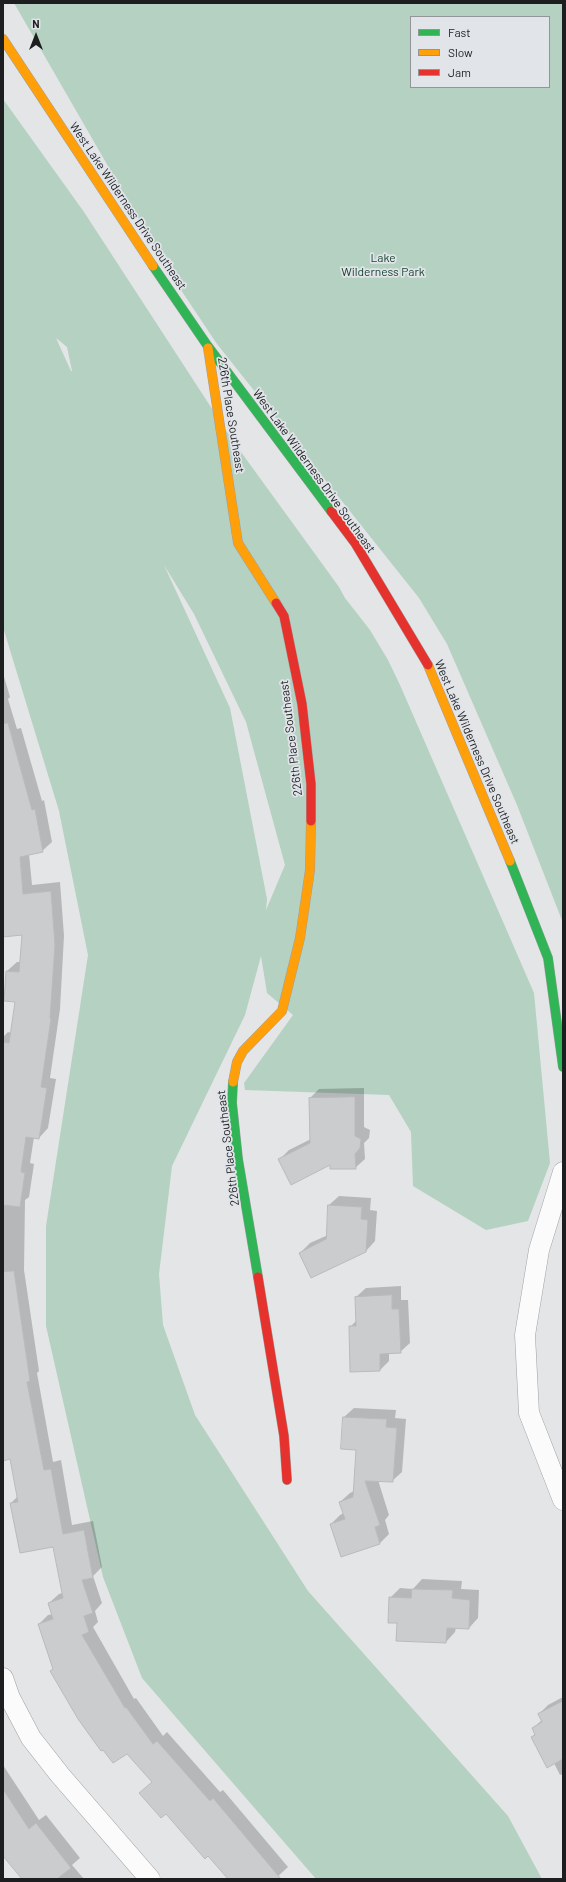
<!DOCTYPE html>
<style>
body{margin:0}
#map{position:relative;width:566px;height:1882px;overflow:hidden;background:#e3e5e7;font-family:Barlow,sans-serif}
canvas{display:block}
.frame{position:absolute;inset:0;border:4px solid #1d1e20;pointer-events:none}
.legend{position:absolute;left:410px;top:16px;width:140px;height:72px;box-sizing:border-box;background:#e1e4e9;border:1px solid #939599;margin:0;padding:5px 7px;list-style:none;font-size:12px;color:#1d1e20}
.legend li{display:flex;align-items:center;gap:8px;height:20px}
.legend b{width:20px;border:1px solid #939599}
.north{position:absolute;left:16px;top:16px;width:40px;height:40px;-webkit-text-stroke:3px #e1e4e9;paint-order:stroke;rotate:0deg;font-size:11px;font-weight:700;line-height:16px;text-align:center;color:#1d1e20}
.north::after{content:'';display:block;margin:auto;width:14px;height:18px;background:#1d1e20;clip-path:polygon(50% 0,100% 100%,50% 72%,0 100%)}
</style>
<div id="map">
<canvas width="566" height="1882"></canvas>
<div class="frame"></div>
<ul class="legend">
<li><b style="height:5px;background:#30b455"></b>Fast</li>
<li><b style="height:5px;background:#ff9f0a"></b>Slow</li>
<li><b style="height:5px;background:#e5322d"></b>Jam</li>
</ul>
<div class="north">N</div>
</div>
<script>
const ctx = document.querySelector('canvas').getContext('2d');
ctx.lineJoin = 'round';
function fill(path, color) { ctx.fillStyle = color; ctx.fill(path, 'evenodd'); }
function stroke(path, color, width, dash) { ctx.strokeStyle = color; ctx.lineWidth = width; ctx.lineCap = dash ? 'butt' : 'round'; ctx.setLineDash(dash || []); ctx.stroke(path); }
function label(font, color, halo, rows, align = 'center') {
  ctx.font = font + ' Barlow,sans-serif'; ctx.lineWidth = 3.5; ctx.setLineDash([]); ctx.textBaseline = 'middle'; ctx.strokeStyle = halo; ctx.fillStyle = color; for (const [text, x, y, turn = 0] of rows) {
    ctx.save(); ctx.translate(x, y); ctx.rotate((+turn || 0) * Math.PI / 180); ctx.textAlign = isNaN(turn) ? turn : align; if (halo) ctx.strokeText(text, 0, 0); ctx.fillText(text, 0, 0); ctx.restore();
  }
}
fill(new Path2D(`
 M 14,3 L 563,3 L 563,923 L 517,805 L 447,644 L 419,598 L 217,344 L 169,272 ZM 411,17 L 549,17 L 549,87 L 411,87 Z
 M 3,99 L 84,212 L 233,441 L 339,587 L 345,598 L 370,630 L 388,660 L 400,685 L 534,993 L 550,1163 L 528,1221 L 486,1230 L 413,1186 L 411,1132 L 389,1095 L 245,1090 L 244,1083 L 293,1015 L 267,993 L 261,956 L 245,1015 L 172,1166 L 159,1274 L 163,1325 L 195,1415 L 308,1591 L 508,1816 L 542,1879 L 316,1879 L 142,1678 L 103,1577 L 46,1326 L 46,1226 L 88,955 L 59,811 L 3,627 ZM 56,338 L 67,347 L 72,371 L 71,371 ZM 164,565 L 194,614 L 246,722 L 285,865 L 266,910 L 267,899 L 230,708 Z`), '#b5d1c2');
fill(new Path2D(`
 M 3,673 L 10,697 L 8,699 L 17,729 L 21,728 L 42,801 L 44,800 L 52,842 L 42,851 L 29,854 L 32,885 L 60,882 L 64,936 L 60,1009 L 50,1078 L 56,1079 L 48,1128 L 39,1138 L 34,1137 L 30,1163 L 34,1164 L 29,1197 L 25,1200 L 24,1270 L 39,1371 L 37,1373 L 53,1462 L 61,1460 L 72,1525 L 93,1521 L 102,1567 L 93,1576 L 102,1603 L 95,1611 L 98,1622 L 93,1627 L 134,1699 L 136,1698 L 163,1736 L 167,1732 L 220,1792 L 223,1790 L 288,1867 L 275,1879 L 230,1879 L 153,1781 L 54,1668 L 39,1624 L 48,1615 L 53,1614 L 49,1603 L 59,1594 L 63,1593 L 54,1546 L 11,1503 L 18,1496 L 11,1458 L 3,1458 L 3,1037 L 8,1032 L 11,1033 L 16,1001 L 7,971 L 17,962 L 21,962 L 23,934 L 3,936 Z
 M 364,1088 L 364,1127 L 370,1130 L 369,1138 L 364,1143 L 365,1159 L 355,1168 L 331,1164 L 280,1159 L 289,1150 L 311,1139 L 310,1098 L 319,1089 Z
 M 339,1196 L 371,1198 L 370,1210 L 377,1211 L 375,1241 L 366,1251 L 300,1253 L 310,1243 L 328,1235 L 329,1205 Z
 M 401,1286 L 401,1300 L 408,1300 L 410,1343 L 400,1352 L 389,1353 L 389,1361 L 380,1370 L 350,1327 L 357,1320 L 356,1297 L 366,1288 Z
 M 354,1408 L 396,1410 L 395,1418 L 406,1419 L 402,1472 L 392,1481 L 378,1480 L 389,1515 L 385,1520 L 389,1534 L 380,1543 L 331,1524 L 340,1515 L 344,1513 L 340,1502 L 350,1493 L 354,1491 L 357,1449 L 344,1417 Z
 M 422,1579 L 462,1581 L 461,1589 L 479,1590 L 478,1618 L 469,1628 L 456,1627 L 455,1632 L 446,1642 L 398,1623 L 390,1598 L 400,1588 L 413,1589 Z
 M 563,1697 L 563,1774 L 560,1775 L 554,1763 L 532,1737 L 536,1733 L 533,1728 L 542,1720 L 539,1714 L 548,1705 Z
 M 3,1765 L 39,1820 L 46,1815 L 80,1858 L 72,1865 L 84,1879 L 23,1879 L 3,1854 Z`), '#0003');
const building = new Path2D(`
 M 8,723 L 32,810 L 35,809 L 43,852 L 20,857 L 23,894 L 51,891 L 55,945 L 50,1018 L 51,1019 L 41,1087 L 47,1088 L 39,1139 L 26,1137 L 21,1172 L 25,1173 L 20,1207 L 3,1205 L 3,1042 L 9,1043 L 15,1002 L 4,1001 L 6,971 L 19,972 L 22,935 L 3,937 L 3,724 Z
 M 355,1097 L 355,1136 L 361,1139 L 360,1148 L 355,1154 L 356,1169 L 330,1169 L 330,1165 L 291,1185 L 278,1159 L 310,1143 L 309,1098 Z
 M 328,1205 L 362,1207 L 361,1219 L 368,1220 L 366,1252 L 311,1278 L 299,1253 L 326,1239 Z
 M 14,1271 L 30,1381 L 27,1382 L 44,1470 L 51,1469 L 63,1534 L 84,1530 L 93,1578 L 82,1580 L 93,1613 L 84,1616 L 89,1632 L 82,1635 L 125,1708 L 126,1707 L 153,1744 L 157,1741 L 210,1801 L 213,1798 L 281,1879 L 228,1879 L 208,1856 L 205,1859 L 166,1814 L 161,1818 L 139,1793 L 152,1782 L 127,1754 L 113,1763 L 103,1750 L 101,1751 L 78,1719 L 50,1671 L 53,1669 L 38,1624 L 53,1619 L 48,1603 L 63,1598 L 53,1547 L 20,1553 L 10,1503 L 18,1502 L 10,1459 L 3,1461 L 3,1272 Z
 M 392,1295 L 392,1309 L 399,1309 L 401,1353 L 380,1354 L 380,1371 L 350,1372 L 349,1326 L 356,1326 L 355,1297 Z
 M 343,1417 L 387,1419 L 386,1427 L 397,1428 L 393,1482 L 365,1481 L 380,1525 L 375,1527 L 380,1544 L 341,1557 L 330,1524 L 345,1519 L 339,1502 L 353,1497 L 356,1450 L 341,1449 Z
 M 412,1589 L 453,1590 L 452,1598 L 470,1600 L 469,1629 L 447,1628 L 446,1643 L 396,1641 L 397,1623 L 388,1623 L 389,1597 L 411,1598 Z
 M 563,1701 L 563,1759 L 547,1768 L 531,1737 L 535,1735 L 532,1728 L 542,1722 L 538,1714 Z
 M 3,1789 L 29,1829 L 36,1823 L 71,1868 L 57,1879 L 22,1879 L 3,1856 Z`);
fill(building, '#cbccce');
stroke(building, '#b9babc', 1);
const street = new Path2D(`
 M 563,1172 L 539,1250 L 525,1335 L 529,1413 L 563,1500
 M 3,1678 L 10,1698 L 31,1738 L 60,1775 L 150,1879`);
const fast = new Path2D(`
 M 153,266 L 207,345 L 331,511
 M 510,861 L 548,958 L 563,1067
 M 233,1082 L 232,1103 L 238,1159 L 258,1277`);
const slow = new Path2D(`
 M 3,39 L 153,266
 M 208,348 L 238,543 L 276,603
 M 428,665 L 510,861
 M 233,1082 L 237,1062 L 243,1051 L 282,1011 L 300,938 L 310,870 L 311,821`);
const jam = new Path2D(`
 M 331,511 L 355,543 L 428,665
 M 276,603 L 284,616 L 302,704 L 311,784 L 311,821
 M 258,1277 L 284,1436 L 287,1480`);
stroke(street, '#9ea0a2', 21);
stroke(fast, '#9ea0a2', 10);
stroke(slow, '#9ea0a2', 10);
stroke(jam, '#9ea0a2', 10);
stroke(street, '#fbfbfb', 20);
stroke(fast, '#30b455', 9);
stroke(slow, '#ff9f0a', 9);
stroke(jam, '#e5322d', 9);
label('12px', '#1d1e20', '#e1e4e9', [
 ["West Lake Wilderness Drive Southeast",128,206,56],
 ["226th Place Southeast",231,415,81],
 ["West Lake Wilderness Drive Southeast",314,471,54],
 ["226th Place Southeast",291,738,-97],
 ["West Lake Wilderness Drive Southeast",477,752,67],
 ["226th Place Southeast",228,1148,-97]
]);
label('12px', '#113e28', '#e1e4e9', [
 ["Lake",383,258],
 ["Wilderness Park",383,272]
]);
</script>
